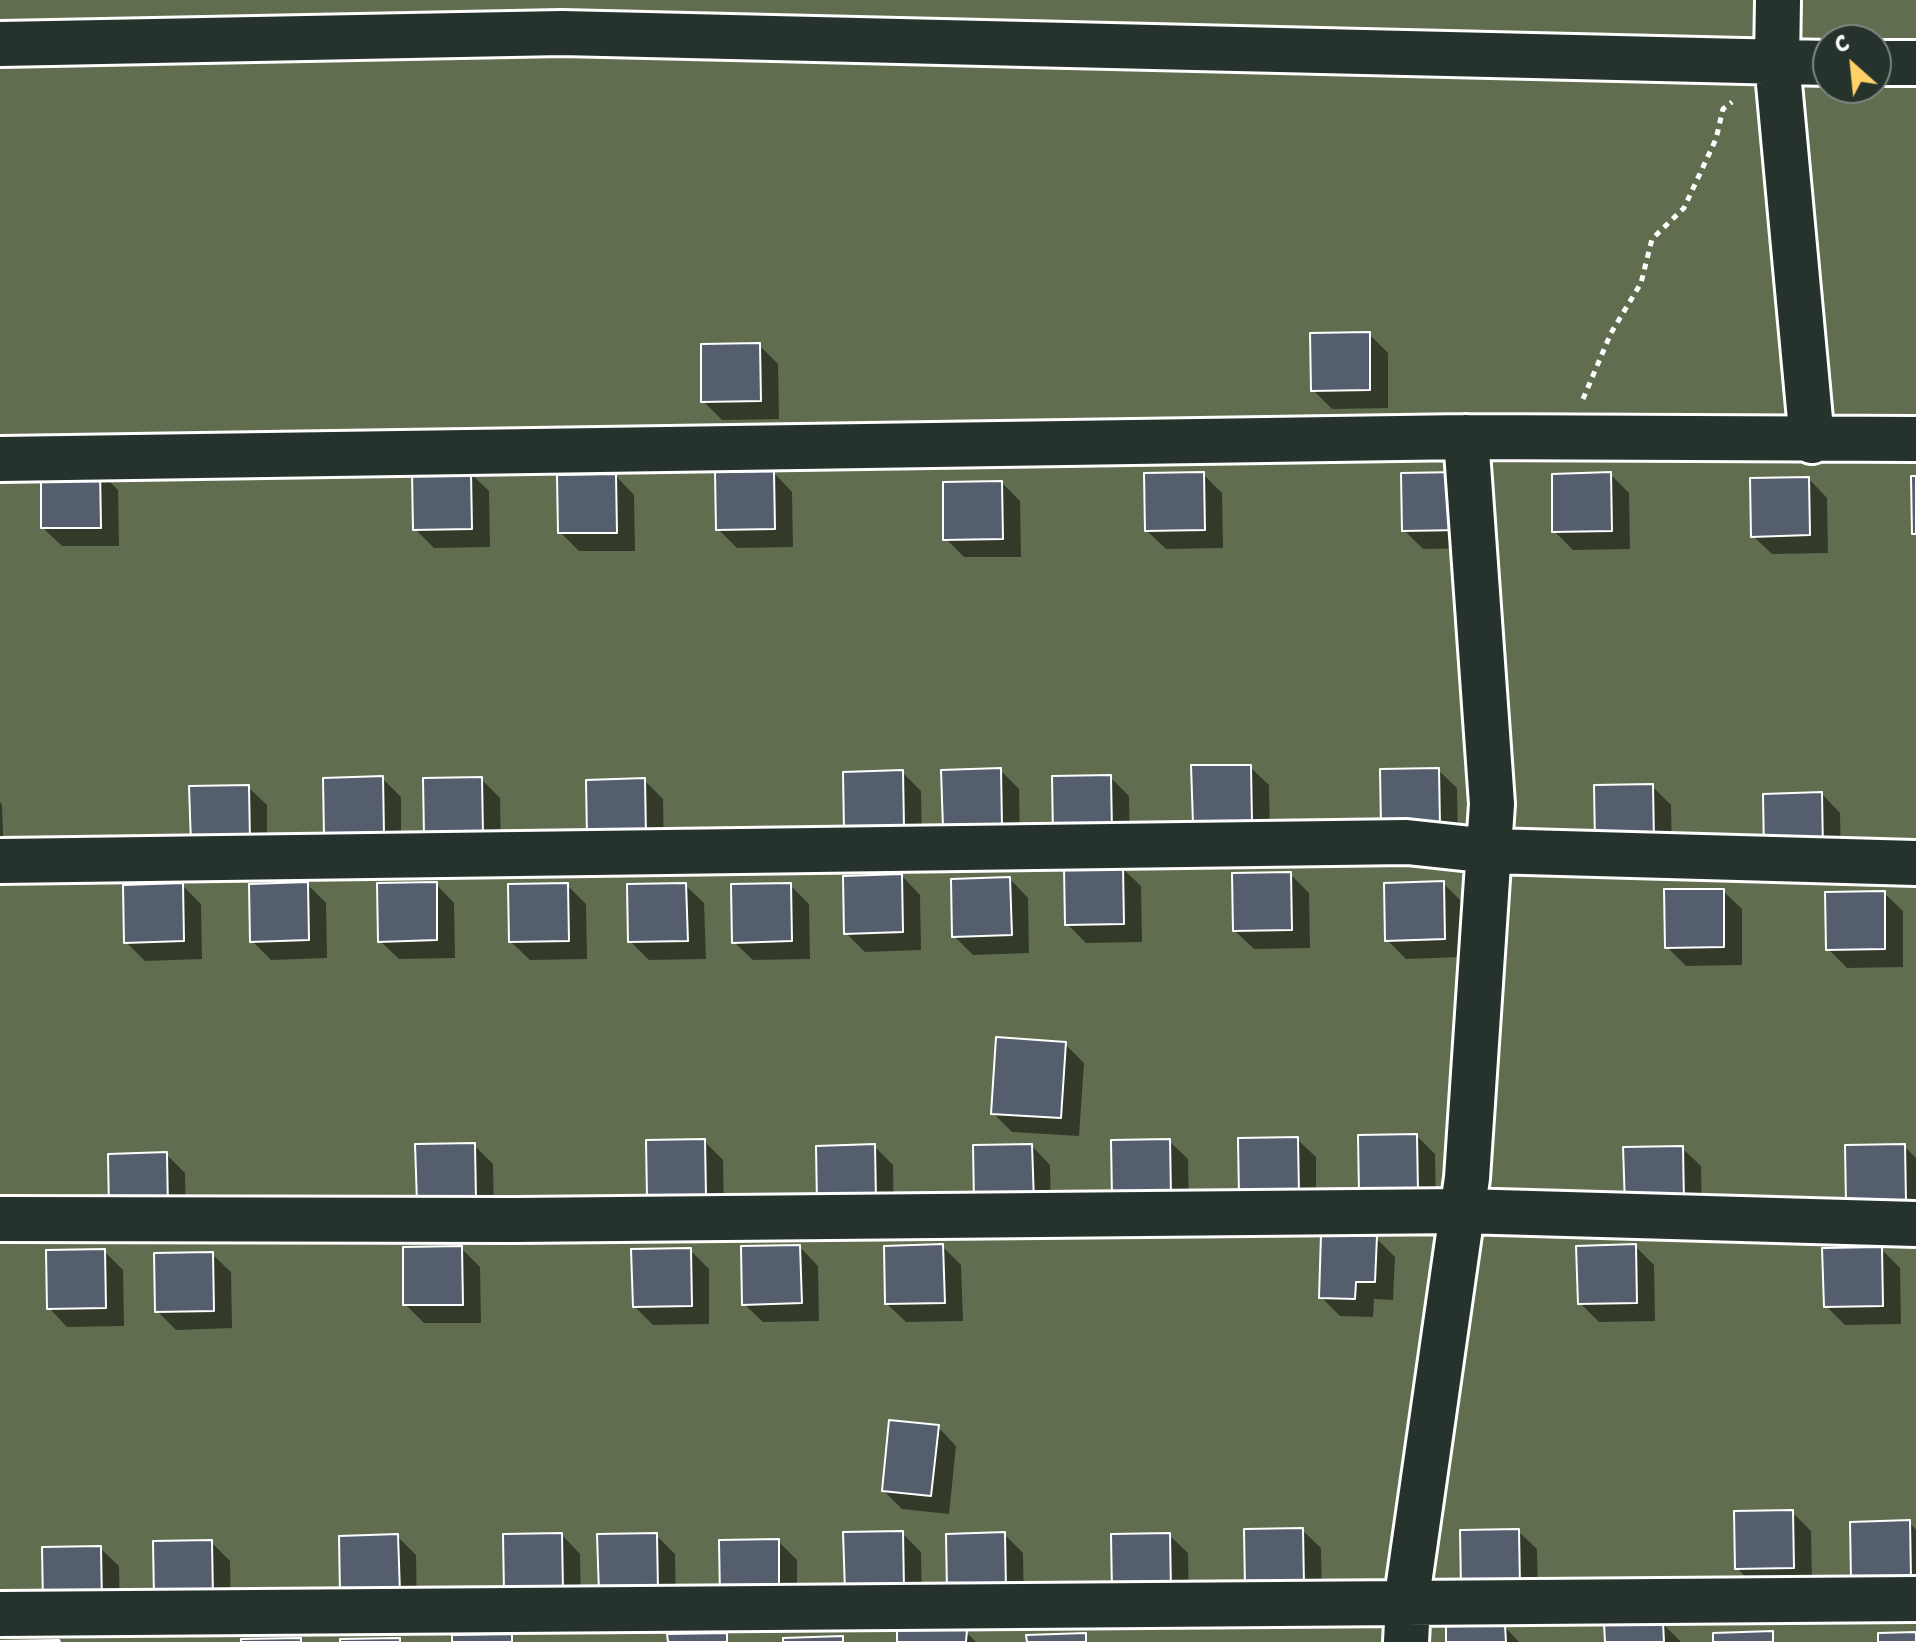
<!DOCTYPE html>
<meta charset="utf-8">
<style>
body{margin:0}
#map{position:relative;width:1916px;height:1642px;overflow:hidden;background:#26332d;font-family:"Shantell Sans",sans-serif}
canvas{display:block}
.north{position:absolute;left:1812px;top:24px;width:80px;height:80px;box-sizing:border-box;background:#26332d;border:2px solid #7d8581;border-radius:50%;rotate:333deg;font-size:22px;font-weight:700;line-height:32px;text-align:center;color:#fff}
.north::after{content:'';display:block;margin:auto;width:28px;height:36px;background:#ffd166;clip-path:polygon(50% 0,100% 100%,50% 72%,0 100%)}
</style>
<div id="map">
<canvas width="1916" height="1642"></canvas>
<div class="north">С</div>
</div>
<script>
const ctx = document.querySelector('canvas').getContext('2d');
ctx.lineJoin = 'round';
function fill(path, color) { ctx.fillStyle = color; ctx.fill(path, 'evenodd'); }
function stroke(path, color, width, dash) { ctx.strokeStyle = color; ctx.lineWidth = width; ctx.lineCap = dash ? 'butt' : 'round'; ctx.setLineDash(dash || []); ctx.stroke(path); }
fill(new Path2D(`
 M 0,0 L 1916,0 L 1916,1642 L 0,1642 ZM 1828,40 L 1876,40 L 1876,88 L 1828,88 Z`), '#606e4f');
fill(new Path2D(`
 M 1369,334 L 1388,353 L 1388,408 L 1332,409 L 1313,390 Z
 M 759,345 L 778,364 L 779,419 L 722,420 L 703,401 Z
 M 99,471 L 118,490 L 119,546 L 62,546 L 43,528 Z
 M 470,473 L 489,491 L 490,547 L 434,548 L 415,529 Z
 M 774,473 L 792,492 L 793,547 L 737,548 L 718,529 Z
 M 1203,474 L 1222,493 L 1223,548 L 1166,549 L 1147,531 Z
 M 1460,474 L 1479,548 L 1423,549 L 1404,530 Z
 M 1610,474 L 1629,493 L 1630,549 L 1573,550 L 1554,531 Z
 M 616,476 L 634,495 L 635,551 L 579,551 L 560,532 Z
 M 1809,479 L 1827,498 L 1828,553 L 1772,554 L 1753,536 Z
 M 1002,483 L 1020,501 L 1021,557 L 964,557 L 946,539 Z
 M 1250,767 L 1269,785 L 1270,841 L 1195,823 Z
 M 1000,770 L 1019,789 L 1020,844 L 963,846 Z
 M 1438,770 L 1457,788 L 1458,844 L 1383,826 Z
 M 902,772 L 921,791 L 922,846 L 865,848 Z
 M 1110,777 L 1129,796 L 1130,851 L 1055,834 Z
 M 382,778 L 401,797 L 401,853 L 326,835 Z
 M 481,779 L 500,798 L 501,853 L 444,854 Z
 M 644,780 L 663,799 L 664,854 L 608,856 Z
 M 1652,786 L 1671,805 L 1672,860 L 1616,862 Z
 M 248,787 L 267,805 L 267,861 L 211,862 Z
 M 1822,794 L 1840,813 L 1841,868 L 1766,851 Z
 M 0,802 L 2,805 L 4,860 L 0,860 Z
 M 1122,868 L 1141,886 L 1142,942 L 1086,943 L 1067,924 Z
 M 1290,874 L 1309,893 L 1310,948 L 1254,949 L 1235,931 Z
 M 902,876 L 920,895 L 921,950 L 865,952 L 846,933 Z
 M 1010,879 L 1028,898 L 1029,953 L 973,955 L 954,936 Z
 M 1443,883 L 1462,902 L 1463,957 L 1406,959 L 1387,940 Z
 M 307,884 L 326,903 L 327,958 L 271,960 L 252,941 Z
 M 436,884 L 454,903 L 455,958 L 399,959 L 380,941 Z
 M 182,885 L 201,904 L 202,959 L 145,961 L 126,942 Z
 M 567,885 L 586,904 L 587,959 L 530,960 L 511,942 Z
 M 685,885 L 704,903 L 706,959 L 649,960 L 630,941 Z
 M 790,885 L 809,904 L 810,959 L 753,960 L 734,942 Z
 M 1723,891 L 1742,909 L 1742,965 L 1686,966 L 1667,947 Z
 M 1884,893 L 1903,911 L 1903,967 L 1847,968 L 1828,949 Z
 M 1065,1044 L 1084,1063 L 1079,1136 L 1012,1132 L 993,1113 Z
 M 1417,1136 L 1435,1154 L 1436,1210 L 1361,1192 Z
 M 1297,1139 L 1316,1157 L 1316,1213 L 1241,1195 Z
 M 704,1141 L 723,1160 L 724,1215 L 649,1197 Z
 M 1169,1141 L 1188,1159 L 1189,1215 L 1133,1216 Z
 M 474,1145 L 493,1164 L 494,1219 L 419,1202 Z
 M 874,1146 L 893,1165 L 894,1220 L 819,1203 Z
 M 1032,1146 L 1050,1165 L 1051,1220 L 976,1202 Z
 M 1904,1146 L 1916,1158 L 1916,1220 L 1867,1221 Z
 M 1682,1148 L 1701,1166 L 1702,1222 L 1645,1223 Z
 M 166,1154 L 185,1173 L 186,1228 L 111,1211 Z
 M 1376,1238 L 1395,1257 L 1393,1300 L 1374,1299 L 1373,1317 L 1340,1316 L 1321,1297 Z
 M 942,1246 L 961,1265 L 963,1321 L 906,1322 L 887,1304 Z
 M 1635,1246 L 1654,1265 L 1655,1321 L 1599,1322 L 1580,1303 Z
 M 800,1247 L 818,1266 L 819,1321 L 763,1322 L 744,1304 Z
 M 461,1248 L 480,1267 L 481,1323 L 424,1323 L 405,1304 Z
 M 1881,1249 L 1900,1268 L 1901,1324 L 1845,1325 L 1826,1306 Z
 M 690,1250 L 709,1269 L 709,1324 L 653,1325 L 634,1306 Z
 M 104,1251 L 123,1270 L 124,1326 L 67,1327 L 49,1308 Z
 M 212,1254 L 231,1272 L 232,1328 L 176,1330 L 157,1311 Z
 M 938,1427 L 956,1446 L 949,1514 L 902,1509 L 884,1491 Z
 M 1792,1512 L 1811,1531 L 1812,1586 L 1755,1587 L 1737,1568 Z
 M 1909,1522 L 1916,1530 L 1916,1597 L 1872,1598 Z
 M 1302,1530 L 1321,1548 L 1322,1604 L 1265,1605 Z
 M 1518,1531 L 1537,1549 L 1538,1605 L 1482,1606 Z
 M 902,1533 L 921,1552 L 922,1607 L 865,1609 Z
 M 1004,1534 L 1023,1553 L 1024,1609 L 949,1591 Z
 M 562,1535 L 580,1554 L 581,1609 L 506,1592 Z
 M 656,1535 L 675,1554 L 676,1609 L 601,1592 Z
 M 1169,1535 L 1188,1553 L 1189,1609 L 1132,1610 Z
 M 397,1536 L 416,1555 L 417,1611 L 342,1593 Z
 M 778,1541 L 797,1560 L 797,1615 L 741,1616 Z
 M 211,1542 L 230,1561 L 231,1616 L 174,1617 Z
 M 100,1548 L 119,1566 L 120,1622 L 45,1604 Z
 M 1663,1624 L 1681,1642 L 1607,1642 Z
 M 1505,1627 L 1519,1642 L 1448,1642 Z
 M 966,1632 L 976,1642 L 899,1642 Z`), '#0007');
const building = new Path2D(`
 M 1370,332 L 1370,390 L 1311,391 L 1310,333 Z
 M 760,343 L 761,401 L 701,402 L 701,344 Z
 M 100,469 L 101,528 L 41,528 L 41,470 Z
 M 471,471 L 472,529 L 413,530 L 412,472 Z
 M 774,471 L 775,529 L 716,530 L 715,472 Z
 M 1204,472 L 1205,530 L 1145,531 L 1144,473 Z
 M 1460,472 L 1461,530 L 1402,531 L 1401,473 Z
 M 1611,472 L 1612,531 L 1552,532 L 1552,474 Z
 M 616,474 L 617,533 L 558,533 L 557,475 Z
 M 1911,476 L 1916,476 L 1916,534 L 1912,534 Z
 M 1809,477 L 1810,535 L 1751,537 L 1750,478 Z
 M 1002,481 L 1003,539 L 943,540 L 943,482 Z
 M 1191,765 L 1251,765 L 1252,823 L 1193,824 Z
 M 1001,768 L 1002,826 L 943,828 L 941,770 Z
 M 1439,768 L 1440,826 L 1381,827 L 1380,769 Z
 M 903,770 L 904,828 L 844,830 L 843,772 Z
 M 1111,775 L 1112,833 L 1053,835 L 1052,776 Z
 M 383,776 L 384,835 L 324,836 L 323,778 Z
 M 482,777 L 483,835 L 424,836 L 423,778 Z
 M 645,778 L 646,837 L 587,838 L 586,780 Z
 M 1653,784 L 1654,842 L 1595,844 L 1594,785 Z
 M 249,785 L 250,843 L 191,844 L 189,786 Z
 M 1822,792 L 1823,850 L 1764,852 L 1763,794 Z
 M 1123,866 L 1124,924 L 1065,925 L 1064,867 Z
 M 1291,872 L 1292,930 L 1233,931 L 1232,873 Z
 M 902,874 L 903,932 L 844,934 L 843,876 Z
 M 1010,877 L 1012,935 L 952,937 L 951,879 Z
 M 1444,881 L 1445,939 L 1385,941 L 1384,883 Z
 M 308,882 L 309,940 L 250,942 L 249,884 Z
 M 437,882 L 437,940 L 378,942 L 377,883 Z
 M 183,883 L 184,941 L 124,943 L 123,885 Z
 M 568,883 L 569,941 L 509,942 L 508,884 Z
 M 686,883 L 688,941 L 628,942 L 627,884 Z
 M 791,883 L 792,941 L 732,943 L 731,884 Z
 M 1664,889 L 1724,889 L 1724,947 L 1665,948 Z
 M 1885,891 L 1885,949 L 1826,950 L 1825,892 Z
 M 996,1037 L 1066,1042 L 1061,1118 L 991,1114 Z
 M 1417,1134 L 1418,1192 L 1359,1193 L 1358,1135 Z
 M 1298,1137 L 1299,1195 L 1239,1196 L 1238,1138 Z
 M 705,1139 L 706,1197 L 647,1198 L 646,1140 Z
 M 1170,1139 L 1171,1197 L 1112,1198 L 1111,1140 Z
 M 475,1143 L 476,1201 L 417,1202 L 415,1144 Z
 M 875,1144 L 876,1202 L 817,1204 L 816,1146 Z
 M 1032,1144 L 1034,1202 L 974,1203 L 973,1145 Z
 M 1905,1144 L 1906,1202 L 1846,1204 L 1845,1145 Z
 M 1683,1146 L 1684,1204 L 1625,1205 L 1623,1147 Z
 M 167,1152 L 168,1210 L 109,1212 L 108,1154 Z
 M 1321,1234 L 1377,1236 L 1375,1282 L 1356,1282 L 1355,1299 L 1319,1298 Z
 M 943,1244 L 945,1303 L 885,1304 L 884,1246 Z
 M 1636,1244 L 1637,1303 L 1578,1304 L 1576,1246 Z
 M 800,1245 L 802,1303 L 742,1305 L 741,1246 Z
 M 462,1246 L 463,1305 L 403,1305 L 403,1247 Z
 M 1882,1247 L 1883,1306 L 1824,1307 L 1822,1248 Z
 M 691,1248 L 692,1306 L 633,1307 L 631,1249 Z
 M 105,1249 L 106,1308 L 47,1309 L 46,1250 Z
 M 213,1252 L 214,1311 L 155,1312 L 154,1253 Z
 M 889,1420 L 939,1425 L 931,1496 L 882,1491 Z
 M 1793,1510 L 1794,1568 L 1735,1569 L 1734,1511 Z
 M 1910,1520 L 1911,1579 L 1851,1580 L 1850,1522 Z
 M 1303,1528 L 1304,1586 L 1245,1587 L 1244,1529 Z
 M 1519,1529 L 1520,1587 L 1461,1588 L 1460,1530 Z
 M 903,1531 L 904,1589 L 845,1591 L 843,1532 Z
 M 1005,1532 L 1006,1591 L 947,1592 L 946,1534 Z
 M 562,1533 L 563,1591 L 504,1593 L 503,1534 Z
 M 657,1533 L 658,1591 L 599,1593 L 597,1534 Z
 M 1170,1533 L 1171,1591 L 1112,1592 L 1111,1534 Z
 M 398,1534 L 400,1593 L 340,1594 L 339,1536 Z
 M 779,1539 L 779,1597 L 720,1598 L 719,1540 Z
 M 212,1540 L 213,1598 L 154,1599 L 153,1541 Z
 M 101,1546 L 102,1604 L 43,1605 L 42,1547 Z
 M 1663,1622 L 1664,1642 L 1605,1642 L 1604,1623 Z
 M 1505,1625 L 1506,1642 L 1446,1642 L 1446,1626 Z
 M 897,1626 L 967,1630 L 966,1642 L 897,1642 Z
 M 1773,1631 L 1773,1642 L 1713,1642 L 1713,1633 Z
 M 1916,1632 L 1916,1642 L 1878,1642 L 1878,1633 Z
 M 727,1633 L 727,1642 L 668,1642 L 667,1634 Z
 M 1086,1633 L 1086,1642 L 1027,1642 L 1026,1635 Z
 M 512,1634 L 512,1642 L 452,1642 L 452,1635 Z
 M 843,1636 L 843,1642 L 783,1642 L 783,1638 Z
 M 301,1638 L 301,1642 L 241,1642 L 241,1639 Z
 M 400,1638 L 400,1642 L 340,1642 L 340,1639 Z
 M 59,1640 L 60,1642 L 0,1642 L 0,1641 Z`);
fill(building, '#545e6c');
stroke(building, '#fff', 2);
const minor = new Path2D(`
 M 1778,0 L 1777,62 L 1812,441
 M 0,44 L 562,33 L 1828,63
 M 1876,63 L 1916,63
 M 0,459 L 1466,437 L 1916,439
 M 0,861 L 1407,842 L 1490,851 L 1916,863
 M 0,1219 L 515,1220 L 1462,1211 L 1916,1224
 M 0,1614 L 1916,1599
 M 1406,1642 L 1409,1583 L 1467,1178 L 1492,804 L 1466,437`);
stroke(minor, '#fff', 50);
stroke(new Path2D(`
 M 1583,399 L 1611,333 L 1641,283 L 1652,239 L 1684,208 L 1716,139 L 1723,109 L 1732,102`), '#fff', 5, [6, 6]);
stroke(minor, '#26332d', 44);
</script>
